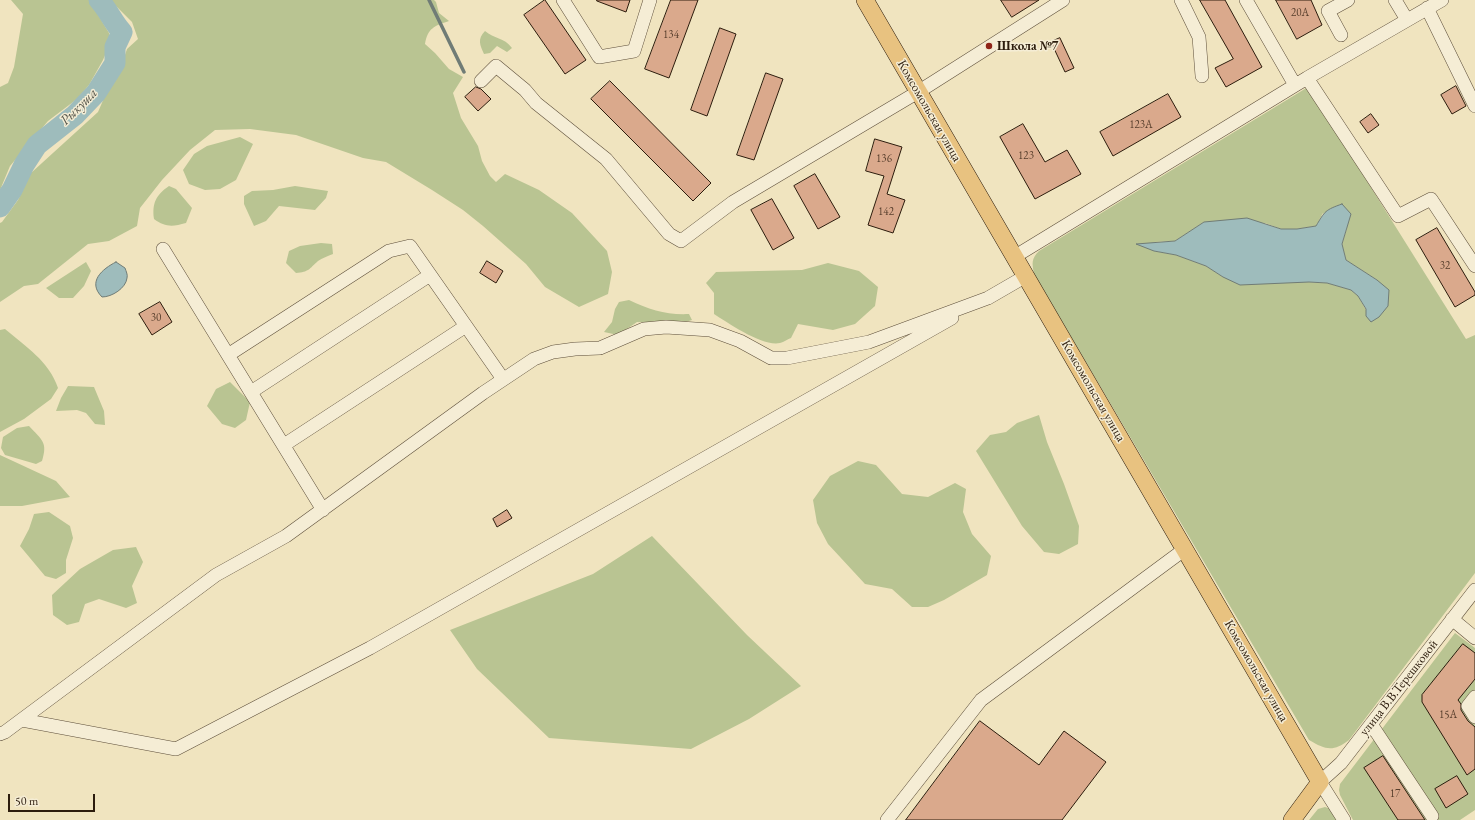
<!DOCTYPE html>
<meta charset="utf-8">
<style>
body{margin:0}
#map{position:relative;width:1475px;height:820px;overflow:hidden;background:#f0e4bf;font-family:"EB Garamond",serif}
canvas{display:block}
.scale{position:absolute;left:8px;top:794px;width:87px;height:18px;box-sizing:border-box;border:2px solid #2c1c0d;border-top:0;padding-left:5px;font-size:12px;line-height:14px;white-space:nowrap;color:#2c1c0d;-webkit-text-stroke:3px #f5edd5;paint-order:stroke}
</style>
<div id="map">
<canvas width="1475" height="820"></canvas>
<div class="scale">50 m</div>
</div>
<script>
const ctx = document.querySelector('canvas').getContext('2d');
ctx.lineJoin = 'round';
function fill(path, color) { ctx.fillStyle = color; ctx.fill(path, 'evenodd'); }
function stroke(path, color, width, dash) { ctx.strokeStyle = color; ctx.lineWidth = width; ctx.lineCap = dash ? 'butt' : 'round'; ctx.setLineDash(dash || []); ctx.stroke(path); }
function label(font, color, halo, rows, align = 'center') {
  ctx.font = font + ' "EB Garamond",serif'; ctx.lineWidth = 3; ctx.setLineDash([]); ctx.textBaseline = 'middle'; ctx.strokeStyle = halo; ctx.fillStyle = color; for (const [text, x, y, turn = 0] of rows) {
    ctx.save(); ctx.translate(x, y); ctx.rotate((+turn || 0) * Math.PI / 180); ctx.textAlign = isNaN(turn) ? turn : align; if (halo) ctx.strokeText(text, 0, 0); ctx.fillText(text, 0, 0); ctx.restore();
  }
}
fill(new Path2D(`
 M 11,0 L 89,0 L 109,33 L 110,43 L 103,60 L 89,85 L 77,99 L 48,121 L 10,166 L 0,190 L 0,87 L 8,83 L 14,67 L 23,14 Z
 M 110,0 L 434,0 L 436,2 L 439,13 L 449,21 C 434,26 428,28 425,44 L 435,53 L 449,69 L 463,77 L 453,93 L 461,118 L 478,146 L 482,161 L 490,176 L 496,182 L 505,174 L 539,190 L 572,213 L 607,251 L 612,272 L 608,294 L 579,307 L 545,287 L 526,264 L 483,226 L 463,210 L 432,190 L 386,162 L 363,158 L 296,135 L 250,129 L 215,130 L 190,150 L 162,180 L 140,208 L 137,226 L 109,241 L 88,244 L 38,284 L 24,286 L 0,302 L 0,223 L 2,222 L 18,200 L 31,173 L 98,112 L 111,82 L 121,67 L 127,49 L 138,39 L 132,22 Z
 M 485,31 C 494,39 504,37 512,48 L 507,52 L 497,46 L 490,53 L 484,54 C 480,45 477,39 485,31 Z
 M 1308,87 L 1466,339 L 1475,335 L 1475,573 L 1349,740 C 1333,752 1326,750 1309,740 L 1034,274 C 1032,263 1031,259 1039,251 ZM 1323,213 L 1347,228 L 1342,244 L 1346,260 L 1377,280 L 1366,310 L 1358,296 L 1351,290 L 1327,283 L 1223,277 L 1206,266 L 1176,255 L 1154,251 L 1155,242 L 1175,241 L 1204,222 L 1265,223 L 1281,229 L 1297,229 L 1316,226 Z
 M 240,137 L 253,144 L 236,180 L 220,189 L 205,190 L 189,184 L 183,170 L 194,154 L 207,146 Z
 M 169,186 L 176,189 L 192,208 L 186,223 C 172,227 165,227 154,219 C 152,203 156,195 169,186 Z
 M 295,186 L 328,191 L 326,198 L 315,210 L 279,206 L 266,221 L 254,226 L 244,204 L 244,196 L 252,191 L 273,190 Z
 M 321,243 L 332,244 L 333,254 C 328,256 322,258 318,261 C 309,269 309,272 296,273 L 286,263 L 289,251 L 300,246 Z
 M 86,262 L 91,271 L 84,286 L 73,298 L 59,298 L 46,288 Z
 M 828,263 L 859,271 L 878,287 L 875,306 L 855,324 L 833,330 L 798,324 L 791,338 C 788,339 784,342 780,343 C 763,347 728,323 714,314 L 714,293 L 706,283 L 716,272 L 802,270 Z
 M 629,300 C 650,310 666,315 689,314 L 692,320 L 682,323 L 637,322 L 618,335 L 604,332 L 612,322 L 615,309 L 619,302 Z
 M 5,329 C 26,347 49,361 58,388 L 51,399 L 24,419 L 0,432 L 0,330 Z
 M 230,382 L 250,402 L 246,420 L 235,428 L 222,424 L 207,406 L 216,389 Z
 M 68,386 L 94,387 L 104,411 L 105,425 L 95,424 L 86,413 L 77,410 L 56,411 L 61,398 Z
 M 1039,415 L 1047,442 L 1064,484 L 1079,526 L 1078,544 L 1059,554 L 1044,552 L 1022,526 L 976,451 L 990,435 L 1006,432 L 1017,423 Z
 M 29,426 C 42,440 48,442 42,461 L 36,464 L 5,455 L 1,448 L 3,437 L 17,428 Z
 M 0,455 L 56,481 L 70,497 L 22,506 L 0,506 Z
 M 858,461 L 876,465 L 902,494 L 928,497 L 955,483 L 966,489 L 963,512 L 972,534 L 991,556 L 987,575 L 944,600 L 928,607 L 912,607 L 892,589 L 865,584 L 828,544 L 817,523 L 813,500 L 830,476 Z
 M 49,512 L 70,526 L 73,538 L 66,560 L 66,573 L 56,579 L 45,576 L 20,546 L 29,529 L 34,514 Z
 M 652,536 L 747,635 L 801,686 L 749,719 L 691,749 L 549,738 L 477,669 L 450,630 L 593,574 Z
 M 136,547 L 143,562 L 132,586 L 137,603 L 126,608 L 99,599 L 85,604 L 79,622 L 67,625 L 53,615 L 52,595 L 80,569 L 113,550 Z
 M 1455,633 L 1475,648 L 1475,810 L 1460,820 L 1353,820 L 1340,795 L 1339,790 L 1340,784 Z
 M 1325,807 L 1331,809 L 1338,820 L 1309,820 L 1318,809 Z`), '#b9c492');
const water = new Path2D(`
 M 1342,204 L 1351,214 L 1342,244 L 1346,260 L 1377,280 L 1389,290 L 1388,306 L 1379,317 L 1371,322 L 1366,316 L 1366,309 L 1358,296 L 1351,290 L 1327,283 L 1309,282 L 1240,285 L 1223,277 L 1206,266 L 1176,255 L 1154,251 L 1136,244 L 1175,241 L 1204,222 L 1247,218 L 1281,229 L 1297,229 L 1316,226 C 1325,211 1325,210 1342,204 Z
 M 116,262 L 125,268 C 126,271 128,275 127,278 C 126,288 112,297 102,297 C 87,282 102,269 116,262 Z`);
fill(water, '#9ebcbc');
stroke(water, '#707c76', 1);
stroke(new Path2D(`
 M 429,0 L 464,72`), '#707c76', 3.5);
stroke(new Path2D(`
 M 0,207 L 12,190 L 24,165 L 37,145 L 75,115 L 96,93 L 115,63 L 115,47 L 122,32 C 112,21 109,11 99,0`), '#9ebcbc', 21);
const building = new Path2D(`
 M 545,0 L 586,60 L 565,74 L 524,15 Z
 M 597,0 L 630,0 L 626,12 L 597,1 Z
 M 671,0 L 698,0 L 669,78 L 645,69 Z
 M 1001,0 L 1039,0 L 1012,17 Z
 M 1200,0 L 1225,0 L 1262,67 L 1226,87 L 1215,68 L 1233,59 Z
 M 1276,0 L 1311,0 L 1322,25 L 1297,39 Z
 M 720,28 L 736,34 L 707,116 L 691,110 Z
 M 1060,38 L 1074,68 L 1065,72 L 1051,42 Z
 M 766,73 L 783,79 L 754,160 L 737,155 Z
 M 610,81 L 711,183 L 693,201 L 591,99 Z
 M 1456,86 L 1466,106 L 1452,114 L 1441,95 Z
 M 476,87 L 481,89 L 491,99 L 478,111 L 465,97 Z
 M 1168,94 L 1181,117 L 1113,156 L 1100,132 Z
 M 1371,114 L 1379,125 L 1368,133 L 1360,122 Z
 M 1023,124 L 1045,162 L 1067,150 L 1081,174 L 1035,199 L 1000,137 Z
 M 875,139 L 902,147 L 887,194 L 905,200 L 893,233 L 868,225 L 884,176 L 866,171 Z
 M 815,174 L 840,217 L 818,229 L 794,186 Z
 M 772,199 L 794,238 L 773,250 L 751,210 Z
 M 1437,228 L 1475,292 L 1475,295 L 1455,307 L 1416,240 Z
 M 487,261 L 503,271 L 496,283 L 480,273 Z
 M 160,302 L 172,322 L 152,335 L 139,314 Z
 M 507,510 L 512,518 L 497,527 L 493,519 Z
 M 1463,644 L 1475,653 L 1475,679 L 1458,700 L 1461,704 L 1461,710 L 1468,721 L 1475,727 L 1475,769 L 1467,775 L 1422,702 L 1422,695 Z
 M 980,721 L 1039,765 L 1064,731 L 1106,762 L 1062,820 L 906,820 Z
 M 1383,756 L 1425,820 L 1398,820 L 1364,768 Z
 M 1457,776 L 1468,794 L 1446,808 L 1435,789 Z`);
fill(building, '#daa98c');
stroke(building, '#2c1c0d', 1);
const minor = new Path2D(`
 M 563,0 L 599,57 L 634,51 L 650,0
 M 1181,0 L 1199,37 L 1202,76
 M 1246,0 L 1295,85
 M 1395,0 L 1407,20
 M 1427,8 L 1475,106
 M 1341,35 L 1328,11 L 1348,0
 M 1307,78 L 1398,216 L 1431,199 L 1475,266
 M 481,81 L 496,66 L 525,90 L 536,103 L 606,159 L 669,234 L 681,241 L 733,202 L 918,92 L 1063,0
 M 163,249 L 323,510
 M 1014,257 L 1307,78 L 1442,0
 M 228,355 L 389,251 L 410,246 L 503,379
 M 251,392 L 430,275
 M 284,445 L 466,326
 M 1452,619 L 1475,638
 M 1475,697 L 1468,706 L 1475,717
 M 22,720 L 176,749 L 370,648 L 952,318
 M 1371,724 L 1432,816
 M 0,734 L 5,732 L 216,575 L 286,536 L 483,393 L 534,359 L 553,352 L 575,349 L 600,348 L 644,329 L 666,327 L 710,330 L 740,341 L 771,358 L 787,358 L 869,342 L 988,298 L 1026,276
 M 887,820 L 981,700 L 1185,549
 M 1344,820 L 1320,782 L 1341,763 L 1475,590`);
const major = new Path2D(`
 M 865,0 L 1320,782 L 1292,820`);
stroke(minor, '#5d4e3a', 14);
stroke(major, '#2c1c0d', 18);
stroke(minor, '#f5edd5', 13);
stroke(major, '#e8c280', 17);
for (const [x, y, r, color] of [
 [989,46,4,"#8f2418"]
]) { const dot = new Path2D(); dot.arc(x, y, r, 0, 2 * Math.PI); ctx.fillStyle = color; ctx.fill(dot); stroke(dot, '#f5edd5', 1.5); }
label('11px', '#583f2d', null, [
 ["20А",1300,13],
 ["134",671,35],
 ["123А",1141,125],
 ["123",1026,156],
 ["136",884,159],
 ["142",886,212],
 ["32",1445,266],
 ["30",156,318],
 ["15А",1448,715],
 ["17",1395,794]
]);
label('bold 13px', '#2c1c0d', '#f5edd5', [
 ["Школа №7",997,46]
], 'left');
label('13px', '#2c1c0d', '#f5edd5', [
 ["Комсомольская улица",929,111,60],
 ["Комсомольская улица",1093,391,60],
 ["Комсомольская улица",1256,671,60],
 ["улица В.В.Терешковой",1399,688,-52]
]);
label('italic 14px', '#54544a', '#f5edd5', [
 ["Рыкуша",79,107,-45]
]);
</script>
